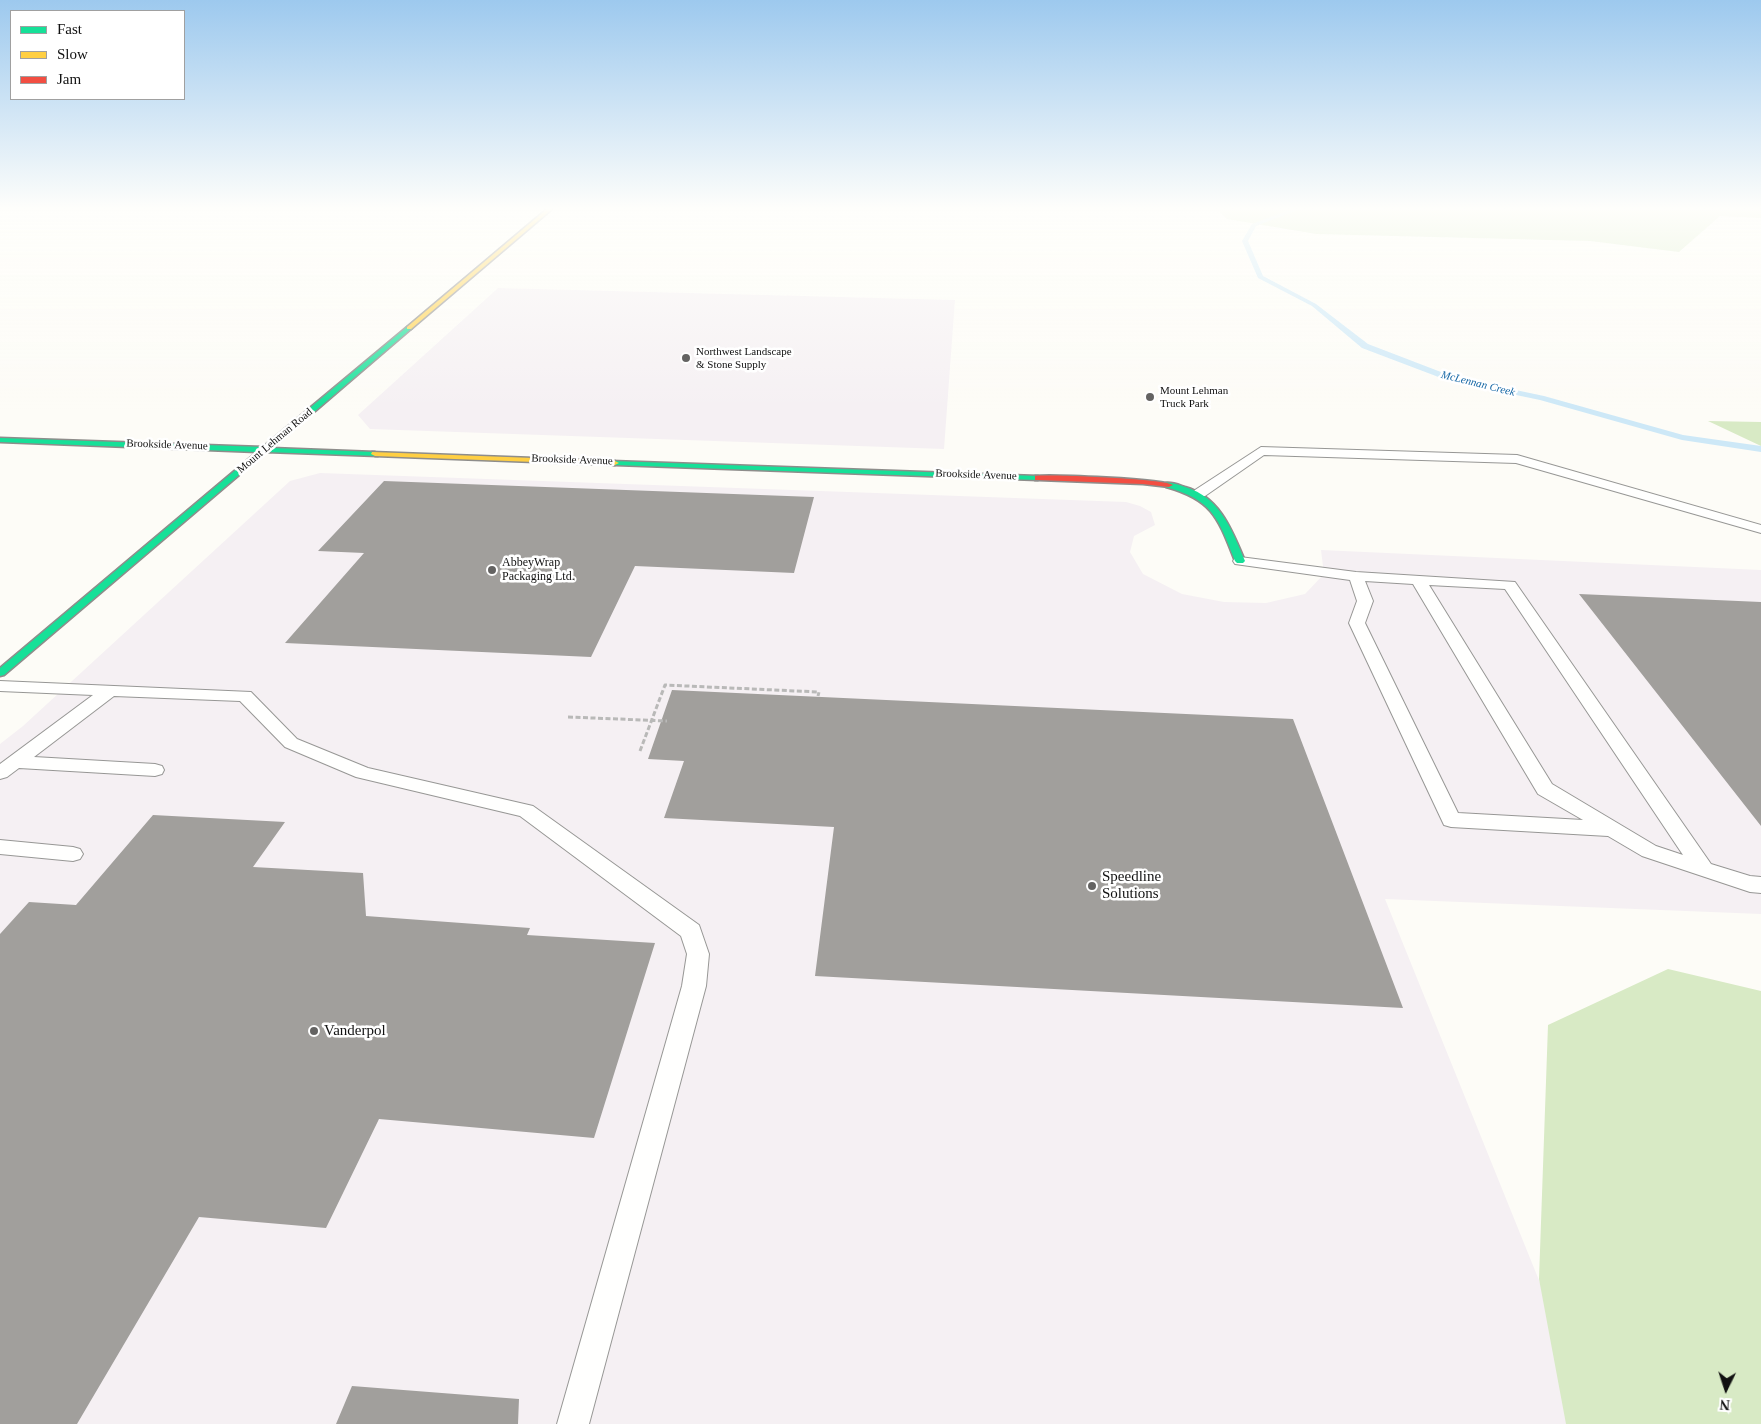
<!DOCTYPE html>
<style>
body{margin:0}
#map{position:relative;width:1761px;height:1424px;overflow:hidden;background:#fdfcf7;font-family:"Times New Roman",serif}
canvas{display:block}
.legend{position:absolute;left:10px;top:10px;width:175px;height:90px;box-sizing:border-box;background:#fff;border:1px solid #a0a0a0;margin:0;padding:6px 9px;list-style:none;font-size:15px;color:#111}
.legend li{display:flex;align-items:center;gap:10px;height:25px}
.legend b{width:25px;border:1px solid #a0a0a0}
.north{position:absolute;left:1701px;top:1364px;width:50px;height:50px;-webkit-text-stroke:4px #fff;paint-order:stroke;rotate:184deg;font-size:14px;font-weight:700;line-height:20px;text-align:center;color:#111}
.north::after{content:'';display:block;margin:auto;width:18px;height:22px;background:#111;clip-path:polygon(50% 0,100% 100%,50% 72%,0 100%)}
</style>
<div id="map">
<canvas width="1761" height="1424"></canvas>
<ul class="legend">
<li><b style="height:6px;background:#16e098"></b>Fast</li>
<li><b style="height:6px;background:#ffcf43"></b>Slow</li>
<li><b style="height:6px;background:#f24e42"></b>Jam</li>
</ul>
<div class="north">N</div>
</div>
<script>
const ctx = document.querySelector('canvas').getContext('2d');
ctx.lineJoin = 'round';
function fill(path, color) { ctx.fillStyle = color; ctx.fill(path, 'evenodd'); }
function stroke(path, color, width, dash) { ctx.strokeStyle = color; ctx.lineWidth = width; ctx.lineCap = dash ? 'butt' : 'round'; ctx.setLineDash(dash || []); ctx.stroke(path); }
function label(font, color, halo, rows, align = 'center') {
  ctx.font = font + ' "Times New Roman",serif'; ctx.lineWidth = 5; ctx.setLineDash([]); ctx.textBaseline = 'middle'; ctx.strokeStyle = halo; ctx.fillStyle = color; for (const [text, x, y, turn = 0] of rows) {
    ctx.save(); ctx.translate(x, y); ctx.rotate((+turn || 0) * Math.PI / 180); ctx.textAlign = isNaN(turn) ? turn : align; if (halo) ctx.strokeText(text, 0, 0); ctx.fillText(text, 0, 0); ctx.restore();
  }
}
fill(new Path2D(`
 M 498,288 L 955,300 L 944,449 L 370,429 L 358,415 Z
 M 320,473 L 1126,502 L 1140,506 L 1151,512 L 1155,525 L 1134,536 L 1130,552 L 1143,574 L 1182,594 L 1224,602 L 1266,603 L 1305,594 L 1324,574 L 1321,550 L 1761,570 L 1761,914 L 1385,899 L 1597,1424 L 0,1424 L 0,744 L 23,726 L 290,481 Z`), '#f5f0f3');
fill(new Path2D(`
 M 1217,209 L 1761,209 L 1761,218 L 1720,216 L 1679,252 L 1590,241 L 1316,234 L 1227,219 Z
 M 1708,421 L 1761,422 L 1761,446 Z
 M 1668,969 L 1761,991 L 1761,1424 L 1566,1424 L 1539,1279 L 1548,1025 Z`), '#d8eac5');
fill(new Path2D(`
 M 1292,209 L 1300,209 L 1256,226 L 1248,241 L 1263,276 L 1316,304 L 1368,344 L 1454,377 L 1544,396 L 1683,435 L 1761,446 L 1761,452 L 1682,440 L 1540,400 L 1449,381 L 1362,348 L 1312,306 L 1258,278 L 1242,241 L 1252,224 Z`), '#cde8f7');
fill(new Path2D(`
 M 384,481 L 814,497 L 794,573 L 635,566 L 591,657 L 285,643 L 364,553 L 318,551 Z
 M 1579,594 L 1761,602 L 1761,826 Z
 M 672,690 L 1293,719 L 1403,1008 L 815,976 L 834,827 L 664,818 L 684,761 L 648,759 Z
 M 153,815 L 285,822 L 253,867 L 363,873 L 366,916 L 530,928 L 527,935 L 655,943 L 594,1138 L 379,1119 L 326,1228 L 199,1217 L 77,1424 L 0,1424 L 0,934 L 29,902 L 76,905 Z
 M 352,1386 L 519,1399 L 518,1424 L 336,1424 Z`), '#a19f9c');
const lane = new Path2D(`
 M 1261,447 L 1517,455 L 1761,525 L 1761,533 L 1516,463 L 1264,455 L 1205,496 L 1195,496 L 1193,493 L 1195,490 Z
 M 1240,557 L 1356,572 L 1515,582 L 1711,864 L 1750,876 L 1761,877 L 1761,893 L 1750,892 L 1642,856 L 1608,836 L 1451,827 L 1444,825 L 1349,623 L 1357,601 L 1350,580 L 1235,564 L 1233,561 L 1235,558 ZM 1365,581 L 1413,584 L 1538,794 L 1583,820 L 1458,813 L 1365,623 L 1373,601 ZM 1429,585 L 1505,589 L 1683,855 L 1656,846 L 1552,784 Z
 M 0,681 L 251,692 L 297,739 L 368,768 L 533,806 L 699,925 L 709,954 L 706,986 L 589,1424 L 557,1424 L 682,986 L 687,954 L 681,936 L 520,816 L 356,777 L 285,747 L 240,701 L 114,696 L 34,757 L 155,764 L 162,766 L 164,770 L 162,774 L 155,776 L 19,768 L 7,777 L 0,779 L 0,764 L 93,695 L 0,691 Z
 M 0,840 L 73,847 L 80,849 L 83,854 L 80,859 L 73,861 L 0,854 Z`);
const fast = new Path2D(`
 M 407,327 L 412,328 L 272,448 L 375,452 L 379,454 L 378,456 L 266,452 L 4,675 L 0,676 L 0,668 L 257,452 L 0,442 L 0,438 L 263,447 Z
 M 612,461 L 1038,476 L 1042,478 L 1038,480 L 615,465 L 612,465 Z
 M 1166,483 C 1172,482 1179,485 1185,487 C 1220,497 1232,530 1245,561 L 1243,563 L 1237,563 L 1235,561 C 1218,518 1213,500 1166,487 Z`);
const slow = new Path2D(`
 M 547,209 L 552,209 L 411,329 L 407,329 L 407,327 Z
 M 372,452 L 615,461 L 619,463 L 615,465 L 375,456 L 371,454 Z`);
const jam = new Path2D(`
 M 1035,476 C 1049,474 1165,479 1173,485 L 1169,487 L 1143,484 L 1038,480 L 1035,480 Z`);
stroke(lane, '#979795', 2);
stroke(fast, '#8e8d8b', 3);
stroke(slow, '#8e8d8b', 3);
stroke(jam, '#8e8d8b', 3);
stroke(new Path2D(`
 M 568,717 L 667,721
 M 640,751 L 665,685 L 819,692 L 818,696`), '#b9b9b8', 3, [5, 2.5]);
fill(lane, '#fffffe');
fill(fast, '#16e098');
fill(slow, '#ffcf43');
fill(jam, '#f24e42');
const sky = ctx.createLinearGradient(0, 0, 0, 409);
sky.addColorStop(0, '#9dc9ee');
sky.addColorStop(0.51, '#fefefb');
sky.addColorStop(1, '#fefefb00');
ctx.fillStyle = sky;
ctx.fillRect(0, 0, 1761, 409);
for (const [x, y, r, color] of [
 [686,358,5,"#646362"],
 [1150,397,5,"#646362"],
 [492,570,5,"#646362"],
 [1092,886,5,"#646362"],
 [314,1031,5,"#646362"]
]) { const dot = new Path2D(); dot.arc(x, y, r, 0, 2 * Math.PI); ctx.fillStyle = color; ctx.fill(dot); stroke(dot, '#fff', 2); }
label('11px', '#111', '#fff', [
 ["Northwest Landscape",696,352],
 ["& Stone Supply",696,365],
 ["Mount Lehman",1160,391],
 ["Truck Park",1160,404]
], 'left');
label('italic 11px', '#1768a6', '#fff', [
 ["McLennan Creek",1478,384,14]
]);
label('11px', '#111', '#fff', [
 ["Mount Lehman Road",275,441,-40],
 ["Brookside Avenue",167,445,2],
 ["Brookside Avenue",572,460,2],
 ["Brookside Avenue",976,475,2]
]);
label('12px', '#111', '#fff', [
 ["AbbeyWrap",502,563],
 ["Packaging Ltd.",502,577]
], 'left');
label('15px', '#111', '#fff', [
 ["Speedline",1102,877],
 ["Solutions",1102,894],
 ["Vanderpol",324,1031]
], 'left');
</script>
